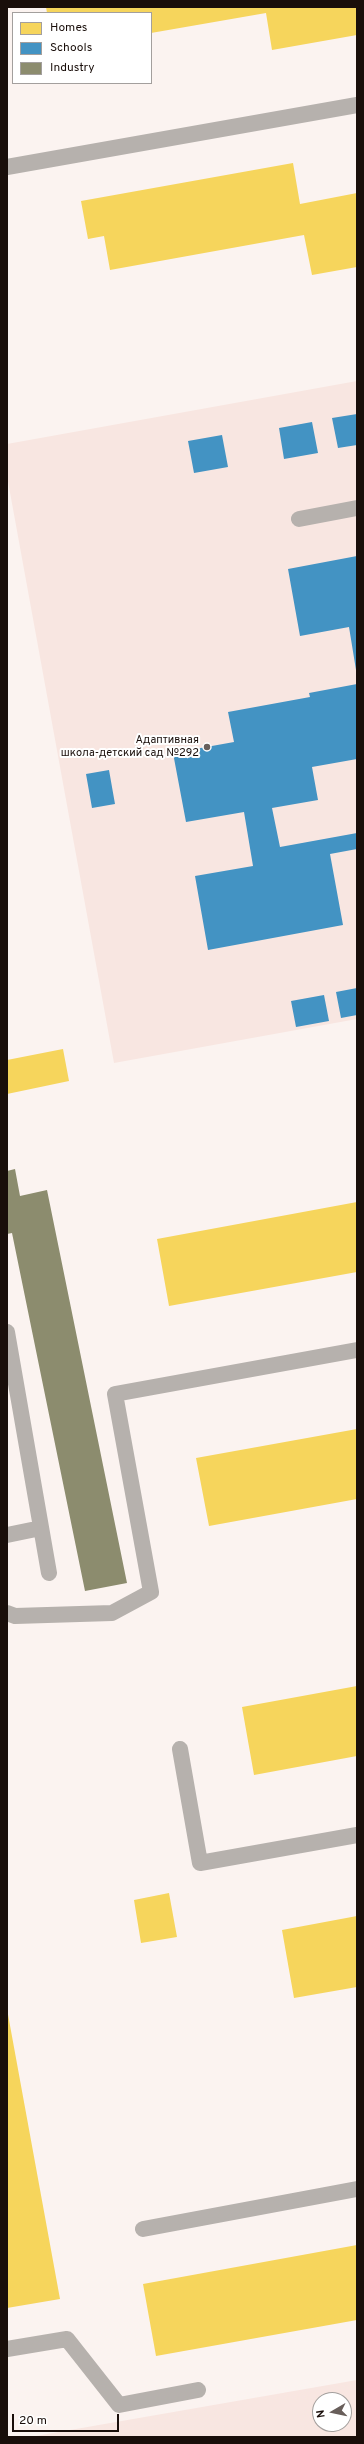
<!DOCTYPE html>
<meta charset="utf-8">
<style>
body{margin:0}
#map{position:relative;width:364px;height:2444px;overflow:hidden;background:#fbf3f0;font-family:Overpass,sans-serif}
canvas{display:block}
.frame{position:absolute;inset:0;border:8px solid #190e0a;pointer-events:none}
.legend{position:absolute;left:12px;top:12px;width:140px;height:72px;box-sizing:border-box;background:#fff;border:1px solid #a39f9d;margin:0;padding:5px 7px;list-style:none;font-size:12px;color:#190e0a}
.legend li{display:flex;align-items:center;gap:8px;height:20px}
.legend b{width:20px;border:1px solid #a39f9d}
.north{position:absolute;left:312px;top:2392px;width:40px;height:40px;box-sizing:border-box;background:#fff;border:1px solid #a39f9d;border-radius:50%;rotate:261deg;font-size:11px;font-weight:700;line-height:16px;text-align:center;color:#190e0a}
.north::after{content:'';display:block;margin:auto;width:14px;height:18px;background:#685e5a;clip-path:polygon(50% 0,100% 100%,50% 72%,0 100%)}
.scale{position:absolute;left:12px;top:2414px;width:107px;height:18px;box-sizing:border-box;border:2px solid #190e0a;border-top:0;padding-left:5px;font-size:12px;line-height:14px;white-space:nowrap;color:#190e0a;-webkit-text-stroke:3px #fff;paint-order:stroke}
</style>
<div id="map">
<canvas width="364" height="2444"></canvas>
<div class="frame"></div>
<ul class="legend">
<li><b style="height:11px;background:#f6d55c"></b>Homes</li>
<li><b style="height:11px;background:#4393c3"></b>Schools</li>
<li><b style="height:11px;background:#8c8c6e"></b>Industry</li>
</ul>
<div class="north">N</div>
<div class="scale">20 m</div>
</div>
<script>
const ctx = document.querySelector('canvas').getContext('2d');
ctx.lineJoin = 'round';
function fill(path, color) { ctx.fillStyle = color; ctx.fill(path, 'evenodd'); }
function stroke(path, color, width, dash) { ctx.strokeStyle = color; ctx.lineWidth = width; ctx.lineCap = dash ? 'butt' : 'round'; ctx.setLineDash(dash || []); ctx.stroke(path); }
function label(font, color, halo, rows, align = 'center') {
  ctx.font = font + ' Overpass,sans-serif'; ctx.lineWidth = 4; ctx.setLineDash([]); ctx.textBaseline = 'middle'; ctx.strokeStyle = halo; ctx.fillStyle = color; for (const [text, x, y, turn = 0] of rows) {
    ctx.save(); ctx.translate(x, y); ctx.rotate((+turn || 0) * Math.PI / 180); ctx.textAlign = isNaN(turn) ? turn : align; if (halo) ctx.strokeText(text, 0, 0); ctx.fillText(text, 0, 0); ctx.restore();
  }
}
fill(new Path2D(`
 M 357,381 L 357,1019 L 114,1063 L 7,476 L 7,444 Z
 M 357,2380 L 357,2437 L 30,2437 ZM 320,2400 L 344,2400 L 344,2424 L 320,2424 Z`), '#f8e6e1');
fill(new Path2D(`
 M 46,7 L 357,7 L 357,35 L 272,50 L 266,13 L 151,33 L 151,13 L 47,13 Z
 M 293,163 L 300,204 L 357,193 L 357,267 L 312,275 L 304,235 L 110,270 L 104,236 L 88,239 L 81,201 Z
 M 63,1049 L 69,1081 L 7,1094 L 7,1060 Z
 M 357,1202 L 357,1272 L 169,1306 L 157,1239 Z
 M 357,1429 L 357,1499 L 209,1526 L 196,1458 Z
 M 357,1686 L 357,1756 L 254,1775 L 242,1707 Z
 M 169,1893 L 177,1937 L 141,1943 L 134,1900 Z
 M 357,1916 L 357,1987 L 294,1998 L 282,1930 Z
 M 7,2009 L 60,2299 L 7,2308 Z
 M 357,2245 L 357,2320 L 156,2356 L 143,2284 Z`), '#f6d55c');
fill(new Path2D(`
 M 357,414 L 357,445 L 338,448 L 332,418 Z
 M 312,422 L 318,453 L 284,459 L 279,428 Z
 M 222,435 L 228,467 L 194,473 L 188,441 Z
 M 357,556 L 357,670 L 356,670 L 349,627 L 300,636 L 288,569 Z
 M 357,684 L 357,759 L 312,767 L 318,800 L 272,808 L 280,847 L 357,833 L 357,849 L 330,854 L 343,925 L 208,950 L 195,876 L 253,866 L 244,812 L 186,822 L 173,753 L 234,742 L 228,712 L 310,697 L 309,693 Z
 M 109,770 L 115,804 L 92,808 L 86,774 Z
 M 357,988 L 357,1015 L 341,1018 L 336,992 Z
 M 324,995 L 329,1021 L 296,1027 L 291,1001 Z`), '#4393c3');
fill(new Path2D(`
 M 15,1169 L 20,1196 L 47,1190 L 127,1583 L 85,1591 L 12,1233 L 7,1234 L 7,1171 Z`), '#8c8c6e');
stroke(new Path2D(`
 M 7,167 L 357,105
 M 299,519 L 357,508
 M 7,1332 L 49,1573
 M 7,1535 L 41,1528
 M 7,1613 L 15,1616 L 112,1613 L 151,1592 L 115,1394 L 357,1350
 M 180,1749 L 200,1863 L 357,1835
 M 143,2229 L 357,2189
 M 7,2349 L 67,2339 L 119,2405 L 198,2390`), '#b6b1ad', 16);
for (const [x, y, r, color] of [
 [207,747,4,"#685e5a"]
]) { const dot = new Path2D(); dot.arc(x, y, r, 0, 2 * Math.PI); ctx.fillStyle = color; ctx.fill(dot); stroke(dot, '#fff', 1.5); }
label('11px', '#190e0a', '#fff', [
 ["Адаптивная",199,741],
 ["школа-детский сад №292",199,754]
], 'right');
</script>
